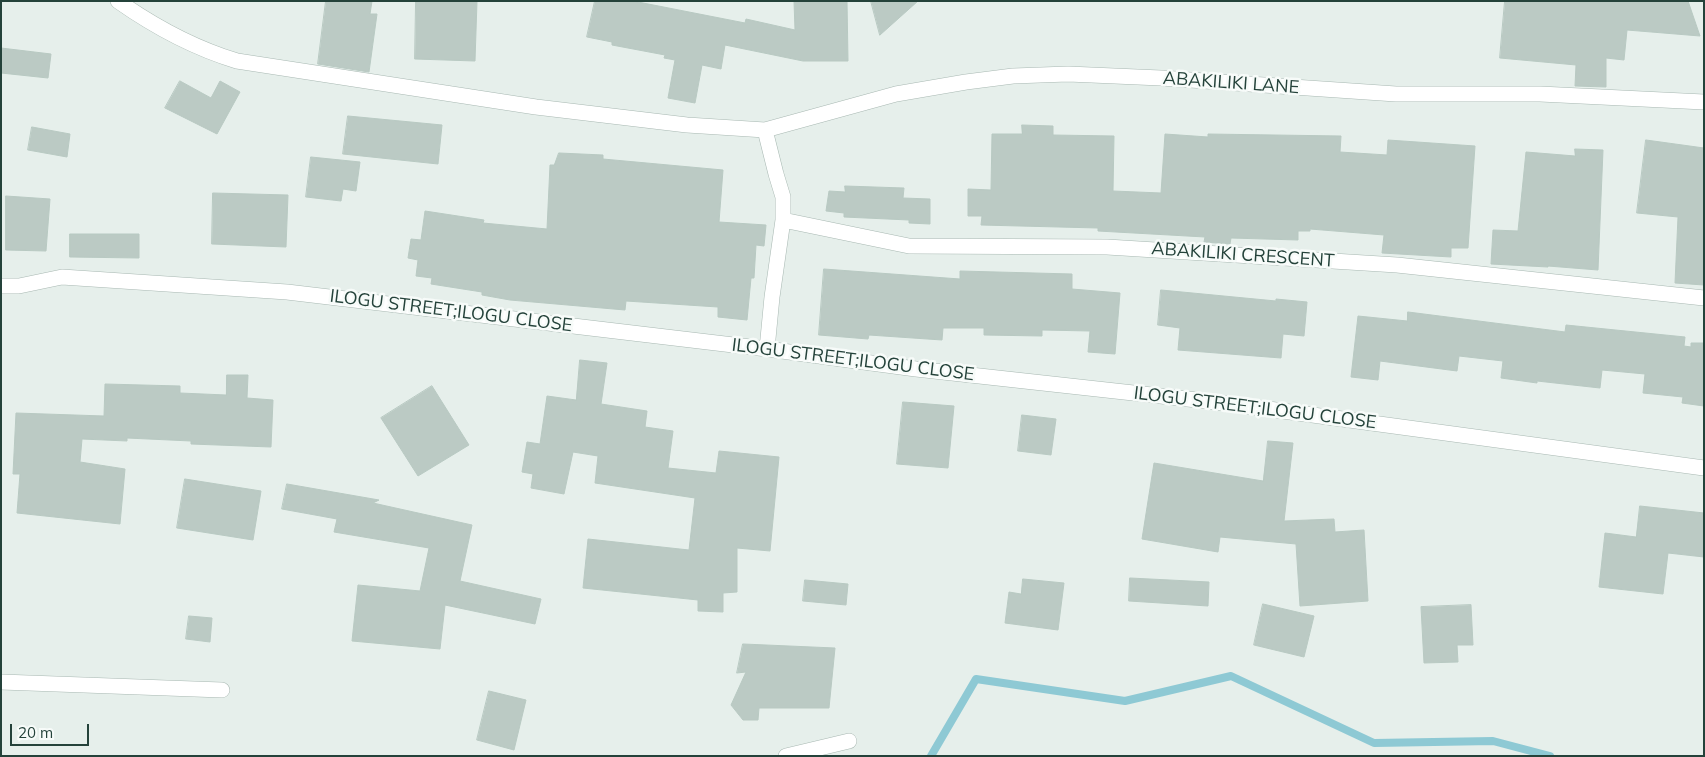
<!DOCTYPE html>
<style>
body{margin:0}
#map{position:relative;width:1705px;height:757px;overflow:hidden;background:#e6efeb;font-family:Mulish,sans-serif}
canvas{display:block}
.frame{position:absolute;inset:0;border:2px solid #24423a;pointer-events:none}
.scale{position:absolute;left:10px;top:724px;width:79px;height:22px;box-sizing:border-box;border:2px solid #24423a;border-top:0;padding-left:6px;font-size:15px;line-height:18px;white-space:nowrap;color:#24423a;-webkit-text-stroke:4px #f7fbf9;paint-order:stroke}
</style>
<div id="map">
<canvas width="1705" height="757"></canvas>
<div class="frame"></div>
<div class="scale">20 m</div>
</div>
<script>
const ctx = document.querySelector('canvas').getContext('2d');
ctx.lineJoin = 'round';
function stroke(path, color, width, dash) { ctx.strokeStyle = color; ctx.lineWidth = width; ctx.lineCap = dash ? 'butt' : 'round'; ctx.setLineDash(dash || []); ctx.stroke(path); }
function fill(path, color) { ctx.fillStyle = color; ctx.fill(path, 'evenodd'); }
function label(font, color, halo, rows, align = 'center') {
  ctx.font = font + ' Mulish,sans-serif'; ctx.lineWidth = 5; ctx.setLineDash([]); ctx.textBaseline = 'middle'; ctx.strokeStyle = halo; ctx.fillStyle = color; for (const [text, x, y, turn = 0] of rows) {
    ctx.save(); ctx.translate(x, y); ctx.rotate((+turn || 0) * Math.PI / 180); ctx.textAlign = isNaN(turn) ? turn : align; if (halo) ctx.strokeText(text, 0, 0); ctx.fillText(text, 0, 0); ctx.restore();
  }
}
stroke(new Path2D(`
 M 931,756 L 976,679 L 1125,701 L 1231,676 L 1374,743 L 1493,741 L 1550,756`), '#8ec9d4', 8);
const building = new Path2D(`
 M 326,1 L 372,1 L 370,14 L 377,14 L 369,72 L 318,64 Z
 M 416,1 L 477,1 L 475,61 L 415,59 Z
 M 595,1 L 633,1 L 745,23 L 746,19 L 795,30 L 794,1 L 847,1 L 848,61 L 803,61 L 725,45 L 721,69 L 702,65 L 695,103 L 668,98 L 675,60 L 664,58 L 665,55 L 612,45 L 612,42 L 587,37 Z
 M 871,1 L 918,1 L 880,35 Z
 M 1505,1 L 1688,1 L 1700,36 L 1627,30 L 1624,60 L 1606,58 L 1606,87 L 1575,86 L 1576,65 L 1500,58 Z
 M 1,48 L 51,54 L 48,78 L 1,73 Z
 M 180,81 L 211,98 L 220,81 L 240,92 L 217,134 L 165,108 Z
 M 348,116 L 442,125 L 438,164 L 343,154 Z
 M 1022,125 L 1053,126 L 1053,135 L 1114,136 L 1113,191 L 1161,193 L 1165,134 L 1208,137 L 1208,134 L 1341,136 L 1340,152 L 1387,155 L 1388,140 L 1475,146 L 1468,248 L 1451,248 L 1451,257 L 1382,253 L 1384,235 L 1310,229 L 1310,231 L 1298,231 L 1298,240 L 1231,238 L 1230,244 L 1204,242 L 1205,237 L 1098,231 L 1098,228 L 981,225 L 982,216 L 968,216 L 968,189 L 991,190 L 992,134 L 1022,134 Z
 M 32,127 L 70,134 L 67,157 L 28,150 Z
 M 1646,140 L 1704,148 L 1704,285 L 1675,283 L 1678,217 L 1637,213 Z
 M 1575,149 L 1603,150 L 1598,270 L 1548,266 L 1548,267 L 1491,264 L 1493,230 L 1518,231 L 1526,152 L 1575,156 Z
 M 559,153 L 603,155 L 603,159 L 723,170 L 719,222 L 766,225 L 764,246 L 756,245 L 754,278 L 751,278 L 747,320 L 718,317 L 718,307 L 626,301 L 625,310 L 510,300 L 482,295 L 482,292 L 431,284 L 432,278 L 416,276 L 418,260 L 408,258 L 411,239 L 421,240 L 425,211 L 484,220 L 483,223 L 547,229 L 550,165 L 554,165 Z
 M 311,157 L 360,162 L 356,191 L 343,189 L 341,201 L 306,197 Z
 M 845,186 L 904,188 L 903,198 L 930,199 L 930,224 L 909,223 L 909,220 L 844,217 L 844,213 L 826,211 L 829,191 L 845,192 Z
 M 213,193 L 288,195 L 286,247 L 212,244 Z
 M 6,196 L 50,199 L 46,251 L 6,250 Z
 M 70,234 L 139,234 L 139,258 L 70,257 Z
 M 824,269 L 960,279 L 960,271 L 1072,274 L 1072,289 L 1120,293 L 1115,354 L 1088,352 L 1090,331 L 1042,330 L 1042,336 L 984,335 L 984,328 L 943,328 L 942,340 L 869,335 L 868,339 L 819,335 Z
 M 1161,290 L 1276,301 L 1276,299 L 1307,302 L 1304,336 L 1283,334 L 1281,358 L 1178,350 L 1180,328 L 1158,325 Z
 M 1408,312 L 1565,332 L 1566,325 L 1685,337 L 1684,346 L 1691,347 L 1691,343 L 1704,343 L 1704,406 L 1682,403 L 1683,397 L 1643,393 L 1645,374 L 1602,370 L 1600,388 L 1537,381 L 1537,383 L 1501,378 L 1503,361 L 1459,356 L 1457,371 L 1380,361 L 1378,380 L 1351,377 L 1358,316 L 1407,321 Z
 M 580,360 L 607,363 L 601,404 L 647,411 L 645,427 L 673,431 L 668,468 L 716,473 L 719,451 L 779,457 L 770,551 L 737,548 L 737,592 L 723,593 L 723,612 L 698,611 L 698,600 L 583,588 L 588,539 L 689,550 L 695,498 L 595,483 L 598,456 L 573,452 L 564,494 L 531,488 L 533,474 L 522,472 L 527,442 L 540,444 L 547,396 L 576,400 Z
 M 227,375 L 248,375 L 247,398 L 273,400 L 271,447 L 191,444 L 191,441 L 127,438 L 127,441 L 82,439 L 80,462 L 125,469 L 120,524 L 17,513 L 20,474 L 13,474 L 16,413 L 104,416 L 105,384 L 180,386 L 180,393 L 226,395 Z
 M 432,386 L 469,445 L 418,476 L 381,418 Z
 M 903,402 L 954,406 L 948,468 L 897,464 Z
 M 1022,415 L 1056,419 L 1051,455 L 1018,451 Z
 M 1268,441 L 1293,443 L 1284,521 L 1334,519 L 1335,532 L 1364,530 L 1368,601 L 1300,606 L 1296,544 L 1220,537 L 1218,552 L 1142,539 L 1154,463 L 1263,481 Z
 M 185,479 L 261,491 L 253,540 L 177,528 Z
 M 287,484 L 379,500 L 373,503 L 472,525 L 460,581 L 541,599 L 535,624 L 445,605 L 440,649 L 352,641 L 358,585 L 420,591 L 429,548 L 334,532 L 337,519 L 282,509 Z
 M 1640,506 L 1704,513 L 1704,557 L 1668,553 L 1663,594 L 1599,587 L 1605,533 L 1636,537 Z
 M 1130,578 L 1209,582 L 1208,606 L 1129,601 Z
 M 1023,579 L 1064,583 L 1058,630 L 1005,623 L 1009,592 L 1021,594 Z
 M 805,580 L 848,584 L 846,605 L 803,601 Z
 M 1263,604 L 1314,616 L 1304,657 L 1254,645 Z
 M 1471,605 L 1473,645 L 1457,645 L 1458,662 L 1424,663 L 1421,607 Z
 M 189,616 L 212,618 L 210,642 L 186,639 Z
 M 743,644 L 835,648 L 829,708 L 759,708 L 758,720 L 743,720 L 731,705 L 746,672 L 737,673 Z
 M 489,691 L 526,700 L 514,750 L 477,740 Z`);
fill(building, '#bbcac4');
stroke(building, '#b8c9c2', 1);
const minor = new Path2D(`
 M 118,1 C 155,27 194,48 237,61 L 536,107 L 687,125 L 765,130 L 896,94 L 966,82 L 1013,76 L 1068,74 L 1161,78 L 1396,94 L 1540,94 L 1704,102
 M 765,130 L 776,174 L 783,197 L 783,220 L 772,297 L 767,349
 M 783,220 L 909,246 L 1107,247 L 1397,265 L 1704,298
 M 1,286 L 19,286 L 62,277 L 287,292 L 767,349 L 916,369 L 1224,403 L 1704,468
 M 1,682 L 222,690
 M 786,756 L 849,741`);
stroke(minor, '#a8b8b2', 16);
stroke(minor, '#fff', 15);
label('18px', '#24423a', '#f7fbf9', [
 ["ABAKILIKI LANE",1231,83,4],
 ["ABAKILIKI CRESCENT",1243,255,4],
 ["ILOGU STREET;ILOGU CLOSE",451,311,7],
 ["ILOGU STREET;ILOGU CLOSE",853,360,7],
 ["ILOGU STREET;ILOGU CLOSE",1255,408,7]
]);
</script>
